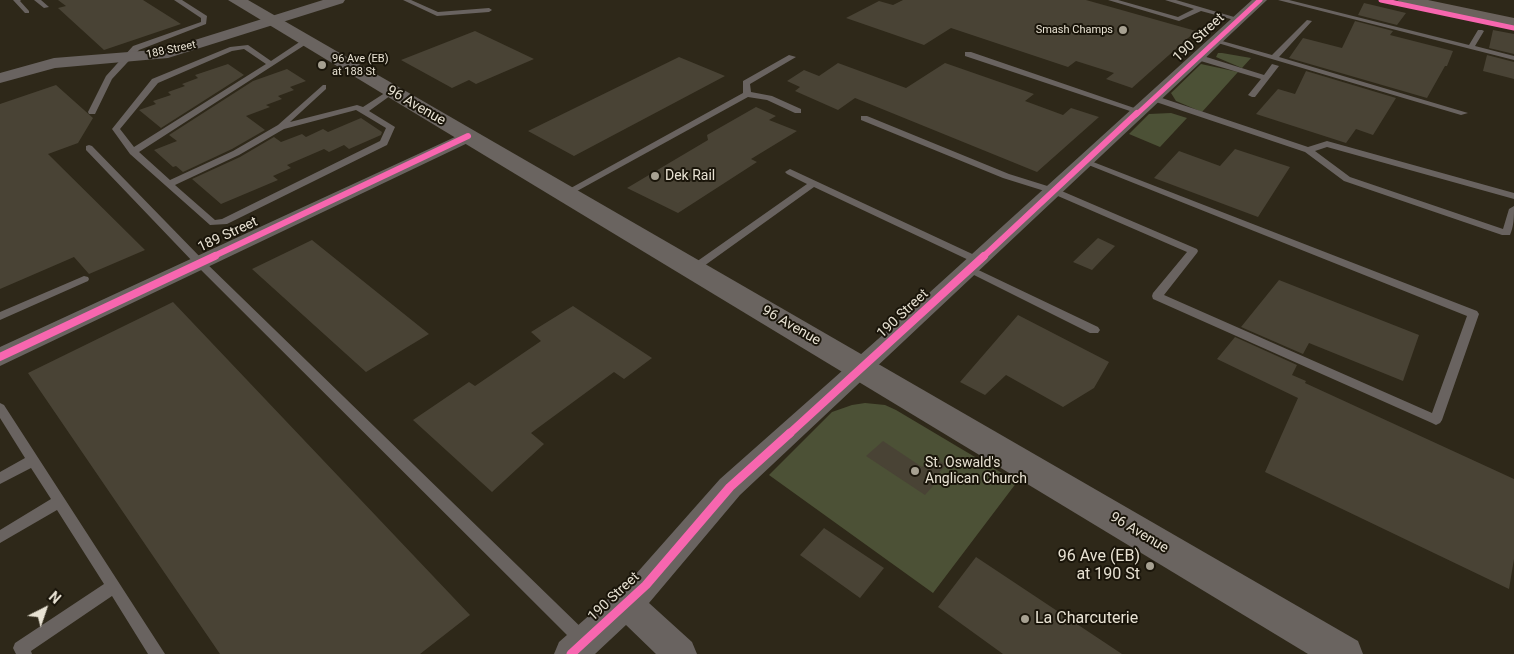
<!DOCTYPE html>
<style>
body{margin:0}
#map{position:relative;width:1514px;height:654px;overflow:hidden;background:#2e2819;font-family:Roboto,sans-serif}
canvas{display:block}
.north{position:absolute;left:20px;top:584px;width:50px;height:50px;-webkit-text-stroke:4px #1a150a;paint-order:stroke;rotate:41deg;font-size:14px;font-weight:700;line-height:20px;text-align:center;color:#e8e2d3}
.north::after{content:'';display:block;margin:auto;width:18px;height:22px;background:#e8e2d3;clip-path:polygon(50% 0,100% 100%,50% 72%,0 100%)}
</style>
<div id="map">
<canvas width="1514" height="654"></canvas>
<div class="north">N</div>
</div>
<script>
const ctx = document.querySelector('canvas').getContext('2d');
ctx.lineJoin = 'round';
function fill(path, color) { ctx.fillStyle = color; ctx.fill(path, 'evenodd'); }
function stroke(path, color, width, dash) { ctx.strokeStyle = color; ctx.lineWidth = width; ctx.lineCap = dash ? 'butt' : 'round'; ctx.setLineDash(dash || []); ctx.stroke(path); }
function label(font, color, halo, rows, align = 'center') {
  ctx.font = font + ' Roboto,sans-serif'; ctx.lineWidth = 4; ctx.setLineDash([]); ctx.textBaseline = 'middle'; ctx.strokeStyle = halo; ctx.fillStyle = color; for (const [text, x, y, turn = 0] of rows) {
    ctx.save(); ctx.translate(x, y); ctx.rotate((+turn || 0) * Math.PI / 180); ctx.textAlign = isNaN(turn) ? turn : align; if (halo) ctx.strokeText(text, 0, 0); ctx.fillText(text, 0, 0); ctx.restore();
  }
}
fill(new Path2D(`
 M 1218,53 L 1222,53 L 1251,58 L 1242,68 L 1216,57 Z
 M 1201,64 L 1238,72 L 1202,112 L 1176,101 L 1171,93 Z
 M 1171,113 L 1187,118 L 1160,147 L 1129,134 L 1149,114 Z
 M 865,403 L 885,405 L 896,410 L 1017,482 L 933,593 L 769,475 L 832,412 L 852,405 Z`), '#4c5136');
fill(new Path2D(`
 M 58,0 L 143,0 L 181,24 L 104,50 L 58,8 L 66,6 Z
 M 903,0 L 1086,0 L 1196,31 L 1132,88 L 1106,79 L 1114,73 L 1076,61 L 1068,67 L 951,28 L 924,45 L 846,18 L 879,1 L 893,5 Z
 M 1364,3 L 1406,13 L 1397,25 L 1358,15 Z
 M 1355,21 L 1393,31 L 1390,35 L 1453,51 L 1447,66 L 1445,66 L 1427,98 L 1289,58 L 1303,38 L 1342,48 Z
 M 1493,30 L 1514,34 L 1514,54 L 1489,48 Z
 M 475,31 L 534,59 L 476,84 L 469,80 L 452,88 L 401,60 Z
 M 1487,55 L 1514,62 L 1514,79 L 1483,71 Z
 M 679,57 L 725,76 L 574,156 L 528,131 Z
 M 838,63 L 906,88 L 945,63 L 1034,94 L 1025,101 L 1063,115 L 1071,108 L 1099,117 L 1037,172 L 855,98 L 838,110 L 795,91 L 800,87 L 787,81 L 804,70 L 819,76 Z
 M 228,64 L 244,75 L 161,128 L 139,110 L 156,104 L 153,101 L 171,95 L 168,92 L 185,86 L 182,84 L 198,78 L 195,75 Z
 M 287,69 L 306,81 L 290,87 L 294,90 L 278,96 L 282,99 L 266,105 L 270,107 L 246,116 L 265,130 L 232,149 L 183,172 L 176,166 L 173,167 L 154,150 L 177,141 L 169,135 L 253,81 Z
 M 1306,71 L 1396,98 L 1373,135 L 1356,129 L 1346,143 L 1256,114 L 1278,89 L 1295,94 Z
 M 56,85 L 93,118 L 78,143 L 48,154 L 145,250 L 89,274 L 74,257 L 0,289 L 0,104 Z
 M 756,107 L 776,116 L 769,120 L 797,131 L 751,159 L 757,162 L 678,213 L 627,188 L 708,140 L 707,135 Z
 M 361,118 L 382,132 L 381,135 L 349,149 L 344,145 L 329,152 L 324,149 L 287,165 L 291,168 L 273,176 L 278,180 L 221,204 L 192,179 L 240,157 L 274,137 L 281,142 L 302,134 L 306,137 L 323,129 L 328,132 Z
 M 1235,149 L 1290,167 L 1258,217 L 1154,178 L 1179,151 L 1220,166 Z
 M 1098,238 L 1115,246 L 1092,270 L 1073,262 Z
 M 312,240 L 429,334 L 366,372 L 252,269 Z
 M 1279,280 L 1419,335 L 1403,381 L 1309,343 L 1303,354 L 1241,327 Z
 M 173,302 L 470,615 L 420,654 L 220,654 L 28,373 Z
 M 573,306 L 652,358 L 624,379 L 614,372 L 531,433 L 544,444 L 492,492 L 413,420 L 469,382 L 475,386 L 541,341 L 531,332 Z
 M 1018,315 L 1109,362 L 1094,388 L 1063,407 L 1006,375 L 985,395 L 960,382 Z
 M 1235,337 L 1297,365 L 1292,375 L 1306,381 L 1305,383 L 1514,479 L 1514,559 L 1509,589 L 1265,472 L 1298,398 L 1217,359 Z
 M 883,441 L 922,467 L 932,456 L 946,465 L 937,475 L 941,477 L 925,495 L 866,456 Z
 M 824,528 L 884,568 L 860,598 L 800,555 Z
 M 976,557 L 1122,654 L 1003,654 L 938,607 Z`), '#494335');
fill(new Path2D(`
 M 13,0 L 21,0 L 20,1 L 29,11 L 29,13 L 25,13 Z
 M 34,0 L 41,0 L 49,7 L 44,8 Z
 M 174,0 L 182,0 L 207,16 L 206,24 L 139,50 L 112,79 L 95,114 L 89,114 L 88,112 L 106,76 L 133,46 L 201,22 L 201,18 Z
 M 403,0 L 411,0 L 438,12 L 489,8 L 492,10 L 489,12 L 437,16 Z
 M 1108,0 L 1118,0 L 1178,17 L 1194,9 L 1165,0 L 1176,0 L 1241,19 L 1238,21 L 1201,11 L 1179,21 Z
 M 1278,0 L 1289,0 L 1469,45 L 1478,30 L 1482,30 L 1484,31 L 1475,46 L 1514,56 L 1514,60 Z
 M 1307,20 L 1312,21 L 1279,57 L 1468,113 L 1461,115 L 1211,41 L 1215,39 L 1272,55 Z
 M 304,39 L 311,41 L 139,152 L 170,180 L 233,151 L 278,125 L 323,85 L 326,85 L 326,89 L 290,122 L 357,105 L 363,107 L 391,89 L 395,91 L 394,93 L 369,111 L 395,127 L 387,145 L 227,224 L 210,225 L 130,154 L 112,129 L 152,79 L 230,47 L 248,45 L 271,61 ZM 244,49 L 266,64 L 134,147 L 120,129 L 158,83 L 232,51 ZM 356,110 L 386,128 L 380,141 L 222,219 L 215,220 L 175,185 L 239,155 L 284,129 Z
 M 965,52 L 971,52 L 1143,111 L 1136,113 L 965,56 Z
 M 789,55 L 796,57 L 750,84 L 751,92 L 772,96 L 801,109 L 801,113 L 795,113 L 767,100 L 748,97 L 568,196 L 565,197 L 560,194 L 743,93 L 743,81 Z
 M 1194,55 L 1200,55 L 1264,75 L 1272,64 L 1279,66 L 1255,97 L 1252,97 L 1248,95 L 1261,79 L 1194,59 Z
 M 1150,96 L 1156,96 L 1308,147 L 1327,141 L 1514,193 L 1514,199 L 1327,147 L 1315,151 L 1350,177 L 1503,229 L 1509,209 L 1514,206 C 1514,217 1514,226 1510,235 L 1502,235 L 1344,181 L 1305,152 L 1150,100 Z
 M 861,116 L 867,116 L 1009,174 L 1057,189 L 1197,249 L 1198,251 L 1197,253 L 1164,295 L 1432,413 L 1467,316 L 1081,162 L 1082,160 L 1088,160 L 1477,311 L 1479,314 L 1442,420 L 1440,423 L 1436,425 L 1432,423 L 1153,299 L 1152,296 L 1153,293 L 1187,252 L 1051,193 L 1003,178 L 861,120 Z
 M 89,145 L 92,146 L 203,260 L 590,636 L 592,641 L 590,646 L 584,649 L 578,646 L 195,264 L 86,150 L 86,146 Z
 M 790,169 L 983,259 L 984,261 L 983,263 L 975,263 L 814,187 L 697,271 L 689,271 L 688,269 L 689,267 L 807,184 L 787,174 L 785,172 Z
 M 970,266 L 1098,327 L 1100,330 L 1098,333 L 1090,333 L 966,271 L 965,269 Z
 M 84,276 L 88,277 L 89,279 L 88,281 L 0,320 L 0,312 Z
 M 0,403 L 4,405 L 165,654 L 148,654 L 112,596 L 31,651 L 32,654 L 16,654 L 13,648 L 15,643 L 104,584 L 57,510 L 0,543 L 0,530 L 51,499 L 31,468 L 0,484 L 0,472 L 25,458 L 0,418 Z`), '#696360');
fill(new Path2D(`
 M 323,0 L 345,0 L 343,3 L 168,58 L 55,68 L 0,83 L 0,73 L 54,58 L 166,49 Z
 M 1252,0 L 1267,0 L 740,495 L 649,603 L 692,642 L 697,654 L 656,654 L 626,625 L 595,654 L 554,654 L 559,642 L 635,575 L 720,479 L 886,332 Z
 M 468,131 L 474,132 L 477,136 L 474,140 L 0,366 L 0,347 Z`), '#696360');
fill(new Path2D(`
 M 228,0 L 248,0 L 1358,641 L 1363,654 L 1308,654 Z`), '#6a6460');
fill(new Path2D(`
 M 1397,0 L 1428,0 L 1514,18 L 1514,28 L 1405,5 Z`), '#6a625c');
stroke(new Path2D(`
 M 1381,0 L 1514,28
 M 1136,115 L 1260,0`), '#f766af', 5);
stroke(new Path2D(`
 M 212,257 L 468,136
 M 983,257 L 1137,113`), '#f766af', 6);
stroke(new Path2D(`
 M 0,357 L 215,256
 M 789,434 L 984,256`), '#f766af', 8);
stroke(new Path2D(`
 M 571,654 L 646,585 L 730,487 L 790,433`), '#f766af', 9);
for (const [x, y, r, color] of [
 [1123,30,5,"#a7a192"],
 [322,65,5,"#a7a192"],
 [655,176,5,"#a7a192"],
 [915,471,5,"#a7a192"],
 [1150,566,5,"#a7a192"],
 [1025,619,5,"#a7a192"]
]) { const dot = new Path2D(); dot.arc(x, y, r, 0, 2 * Math.PI); ctx.fillStyle = color; ctx.fill(dot); stroke(dot, '#1a150a', 2); }
label('11px', '#e8e2d3', '#1a150a', [
 ["Smash Champs",1113,30],
 ["96 Ave (EB)",332,59,"left"],
 ["at 188 St",332,72,"left"]
], 'right');
label('11px', '#e8e2d3', '#1a150a', [
 ["188 Street",171,50,-12]
]);
label('14px', '#e8e2d3', '#1a150a', [
 ["190 Street",1199,38,-43],
 ["96 Avenue",416,106,30],
 ["189 Street",228,235,-25],
 ["190 Street",903,314,-43],
 ["96 Avenue",791,326,30],
 ["96 Avenue",1139,533,31],
 ["190 Street",614,597,-43]
]);
label('14px', '#e8e2d3', '#1a150a', [
 ["Dek Rail",665,176],
 ["St. Oswald's",925,463],
 ["Anglican Church",925,479]
], 'left');
label('16px', '#e8e2d3', '#1a150a', [
 ["96 Ave (EB)",1140,557],
 ["at 190 St",1140,575],
 ["La Charcuterie",1035,619,"left"]
], 'right');
</script>
